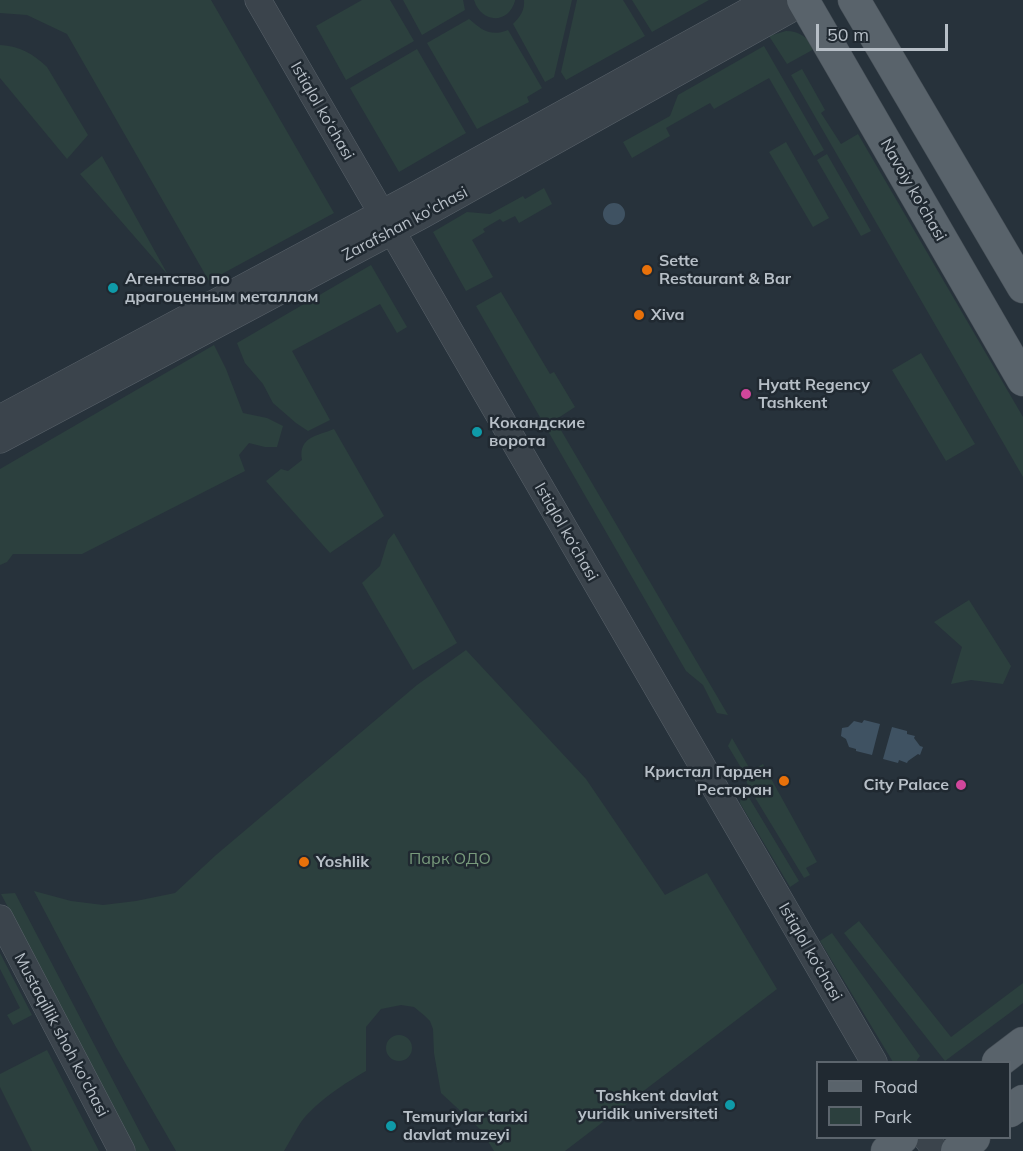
<!DOCTYPE html>
<meta charset="utf-8">
<style>
body{margin:0}
#map{position:relative;width:1023px;height:1151px;overflow:hidden;background:#27323b;font-family:Mulish,sans-serif}
canvas{display:block}
.legend{position:absolute;left:816px;top:1061px;width:195px;height:78px;box-sizing:border-box;background:#202931;border:2px solid #5c656d;margin:0;padding:8px 10px;list-style:none;font-size:18px;color:#b7bfc7}
.legend li{display:flex;align-items:center;gap:12px;height:30px}
.legend b{width:30px;border:2px solid #5c656d}
.scale{position:absolute;left:816px;top:24px;width:132px;height:27px;box-sizing:border-box;border:3px solid #b7bfc7;border-top:0;padding-left:8px;font-size:18px;line-height:21px;white-space:nowrap;color:#b7bfc7;-webkit-text-stroke:4px #202931;paint-order:stroke}
</style>
<div id="map">
<canvas width="1023" height="1151"></canvas>
<ul class="legend">
<li><b style="height:8px;background:#59636b"></b>Road</li>
<li><b style="height:16px;background:#2c403e"></b>Park</li>
</ul>
<div class="scale">50 m</div>
</div>
<script>
const ctx = document.querySelector('canvas').getContext('2d');
ctx.lineJoin = 'round';
function fill(path, color) { ctx.fillStyle = color; ctx.fill(path, 'evenodd'); }
function stroke(path, color, width, dash) { ctx.strokeStyle = color; ctx.lineWidth = width; ctx.lineCap = dash ? 'butt' : 'round'; ctx.setLineDash(dash || []); ctx.stroke(path); }
function label(font, color, halo, rows, align = 'center') {
  ctx.font = font + ' Mulish,sans-serif'; ctx.lineWidth = 5; ctx.setLineDash([]); ctx.textBaseline = 'middle'; ctx.strokeStyle = halo; ctx.fillStyle = color; for (const [text, x, y, turn = 0] of rows) {
    ctx.save(); ctx.translate(x, y); ctx.rotate((+turn || 0) * Math.PI / 180); ctx.textAlign = isNaN(turn) ? turn : align; if (halo) ctx.strokeText(text, 0, 0); ctx.fillText(text, 0, 0); ctx.restore();
  }
}
fill(new Path2D(`
 M 0,0 L 211,0 L 334,213 L 209,281 L 67,34 L 27,15 L 0,13 Z
 M 362,0 L 390,0 L 414,41 L 346,80 L 316,26 Z
 M 403,0 L 463,0 L 465,10 L 422,35 Z
 M 474,0 L 515,0 L 515,1 C 508,25 481,23 474,0 Z
 M 524,0 L 572,0 L 554,77 L 545,82 L 513,24 C 520,17 525,10 524,0 Z
 M 577,0 L 623,0 L 645,36 L 566,80 L 561,72 Z
 M 632,0 L 709,0 L 652,32 Z
 M 469,19 C 482,30 490,37 508,30 L 542,88 L 527,97 L 529,102 L 477,129 L 427,43 Z
 M 786,31 C 800,31 807,38 816,48 L 787,64 L 769,36 Z
 M 0,45 C 20,46 33,54 47,67 L 88,135 L 67,159 L 0,78 Z
 M 764,46 L 824,150 L 814,156 L 769,78 L 714,109 L 710,103 L 666,128 L 670,136 L 632,158 L 623,142 L 670,116 L 678,95 Z
 M 417,49 L 466,133 L 399,172 L 350,88 Z
 M 802,69 L 825,110 L 821,113 L 841,144 L 858,134 L 1023,417 L 1023,477 L 791,75 Z
 M 786,142 L 829,218 L 813,227 L 769,152 Z
 M 827,154 L 871,231 L 861,236 L 817,160 Z
 M 102,156 L 168,275 L 80,174 Z
 M 544,188 L 552,204 L 519,223 L 515,216 L 503,222 L 500,219 L 483,229 L 485,232 L 472,240 L 493,277 L 466,291 L 433,232 L 467,212 L 490,214 L 523,196 L 525,199 Z
 M 371,265 L 407,327 L 397,333 L 380,304 L 292,351 L 330,420 L 308,431 L 296,423 L 273,403 L 263,384 L 245,363 L 237,343 Z
 M 501,292 L 550,374 L 554,372 L 575,407 L 555,420 L 728,715 L 717,713 L 703,685 L 686,671 L 476,306 Z
 M 214,345 L 226,369 L 243,413 L 267,418 L 283,426 L 277,447 L 265,447 L 249,443 L 239,455 L 245,471 L 82,554 L 13,554 L 7,562 L 0,565 L 0,469 Z
 M 921,353 L 975,444 L 946,461 L 892,370 Z
 M 334,429 L 384,516 L 330,553 L 266,481 L 281,469 L 288,471 L 302,460 C 298,437 317,436 334,429 Z
 M 394,533 L 457,643 L 413,670 L 362,583 L 380,566 L 388,540 Z
 M 969,600 L 1011,666 L 1003,684 L 971,680 L 951,684 L 962,647 L 934,622 Z
 M 466,650 L 586,779 L 665,895 L 707,873 L 777,989 L 565,1151 L 494,1151 L 481,1130 L 441,1093 L 434,1053 L 433,1029 L 430,1021 L 425,1016 L 414,1007 L 401,1005 L 381,1009 L 366,1027 L 366,1071 C 345,1083 316,1102 301,1122 C 295,1131 290,1141 284,1151 L 176,1151 L 116,1047 L 34,891 L 71,901 L 103,905 L 136,901 L 175,893 L 216,855 L 417,685 Z
 M 732,738 L 751,771 L 763,764 L 817,862 L 806,868 L 810,875 L 804,878 L 748,786 L 743,771 L 728,746 Z
 M 742,786 L 799,881 L 790,887 L 740,803 Z
 M 15,893 L 143,1138 L 150,1151 L 136,1151 L 1,894 Z
 M 859,921 L 951,1037 L 1023,983 L 1023,1003 L 945,1061 L 844,933 Z
 M 832,933 L 920,1056 L 917,1060 L 918,1062 L 893,1062 L 820,941 Z
 M 0,953 L 32,1015 L 13,1025 L 7,1015 L 20,1008 L 0,969 Z
 M386 1048a13 13 0 1 1 26 0a13 13 0 1 1-26 0Z
 M 47,1050 L 99,1151 L 32,1151 L 0,1087 L 0,1074 Z`), '#2c403e');
fill(new Path2D(`
 M603 214a11 11 0 1 1 22 0a11 11 0 1 1-22 0Z
 M 864,720 L 880,724 L 872,755 L 856,751 L 856,749 L 849,747 L 846,739 L 841,736 L 842,728 L 848,727 L 854,721 L 862,723 Z
 M 892,727 L 907,731 L 907,734 L 915,736 L 914,738 L 920,746 L 923,747 L 920,755 L 918,754 L 908,761 L 907,763 L 899,760 L 898,763 L 883,759 Z`), '#3f5262');
const minor = new Path2D(`
 M 258,0 L 874,1062
 M 0,418 L 410,198 L 768,0
 M 0,440 L 421,216 L 804,2 L 805,0
 M 0,918 L 122,1151
 M 926,1138 L 936,1151`);
const major = new Path2D(`
 M 803,0 L 1023,380
 M 854,0 L 1023,287
 M 998,1062 L 1023,1043
 M 1010,1111 L 1023,1101
 M 887,1151 L 902,1138
 M 957,1151 L 974,1138`);
stroke(minor, '#59626a', 27);
stroke(major, '#444d55', 33);
stroke(minor, '#3b444c', 26);
stroke(major, '#59636b', 32);
for (const [x, y, r, color] of [
 [647,270,6,"#e8710a"],
 [113,288,6,"#0f9aa8"],
 [639,315,6,"#e8710a"],
 [746,394,6,"#d1479c"],
 [477,432,6,"#0f9aa8"],
 [784,781,6,"#e8710a"],
 [961,785,6,"#d1479c"],
 [304,862,6,"#e8710a"],
 [730,1105,6,"#0f9aa8"],
 [391,1126,6,"#0f9aa8"]
]) { const dot = new Path2D(); dot.arc(x, y, r, 0, 2 * Math.PI); ctx.fillStyle = color; ctx.fill(dot); stroke(dot, '#202931', 2); }
label('16px', '#b7bfc7', '#202931', [
 ["Istiqlol ko‘chasi",322,111,60],
 ["Navoiy ko'chasi",913,190,60],
 ["Zarafshan ko'chasi",405,224,-28],
 ["Istiqlol ko‘chasi",566,532,60],
 ["Istiqlol ko‘chasi",810,952,60],
 ["Mustaqillik shoh ko'chasi",61,1035,62]
]);
label('bold 16px', '#b7bfc7', '#202931', [
 ["Sette",659,261],
 ["Restaurant & Bar",659,279],
 ["Агентство по",125,279],
 ["драгоценным металлам",125,297],
 ["Xiva",651,315],
 ["Hyatt Regency",758,385],
 ["Tashkent",758,403],
 ["Кокандские",489,423],
 ["ворота",489,441],
 ["Кристал Гарден",772,772,"right"],
 ["Ресторан",772,790,"right"],
 ["City Palace",949,785,"right"],
 ["Yoshlik",316,862],
 ["Toshkent davlat",718,1096,"right"],
 ["yuridik universiteti",718,1114,"right"],
 ["Temuriylar tarixi",403,1117],
 ["davlat muzeyi",403,1135]
], 'left');
label('16px', '#789a7c', '#202931', [
 ["Парк ОДО",450,859]
]);
</script>
